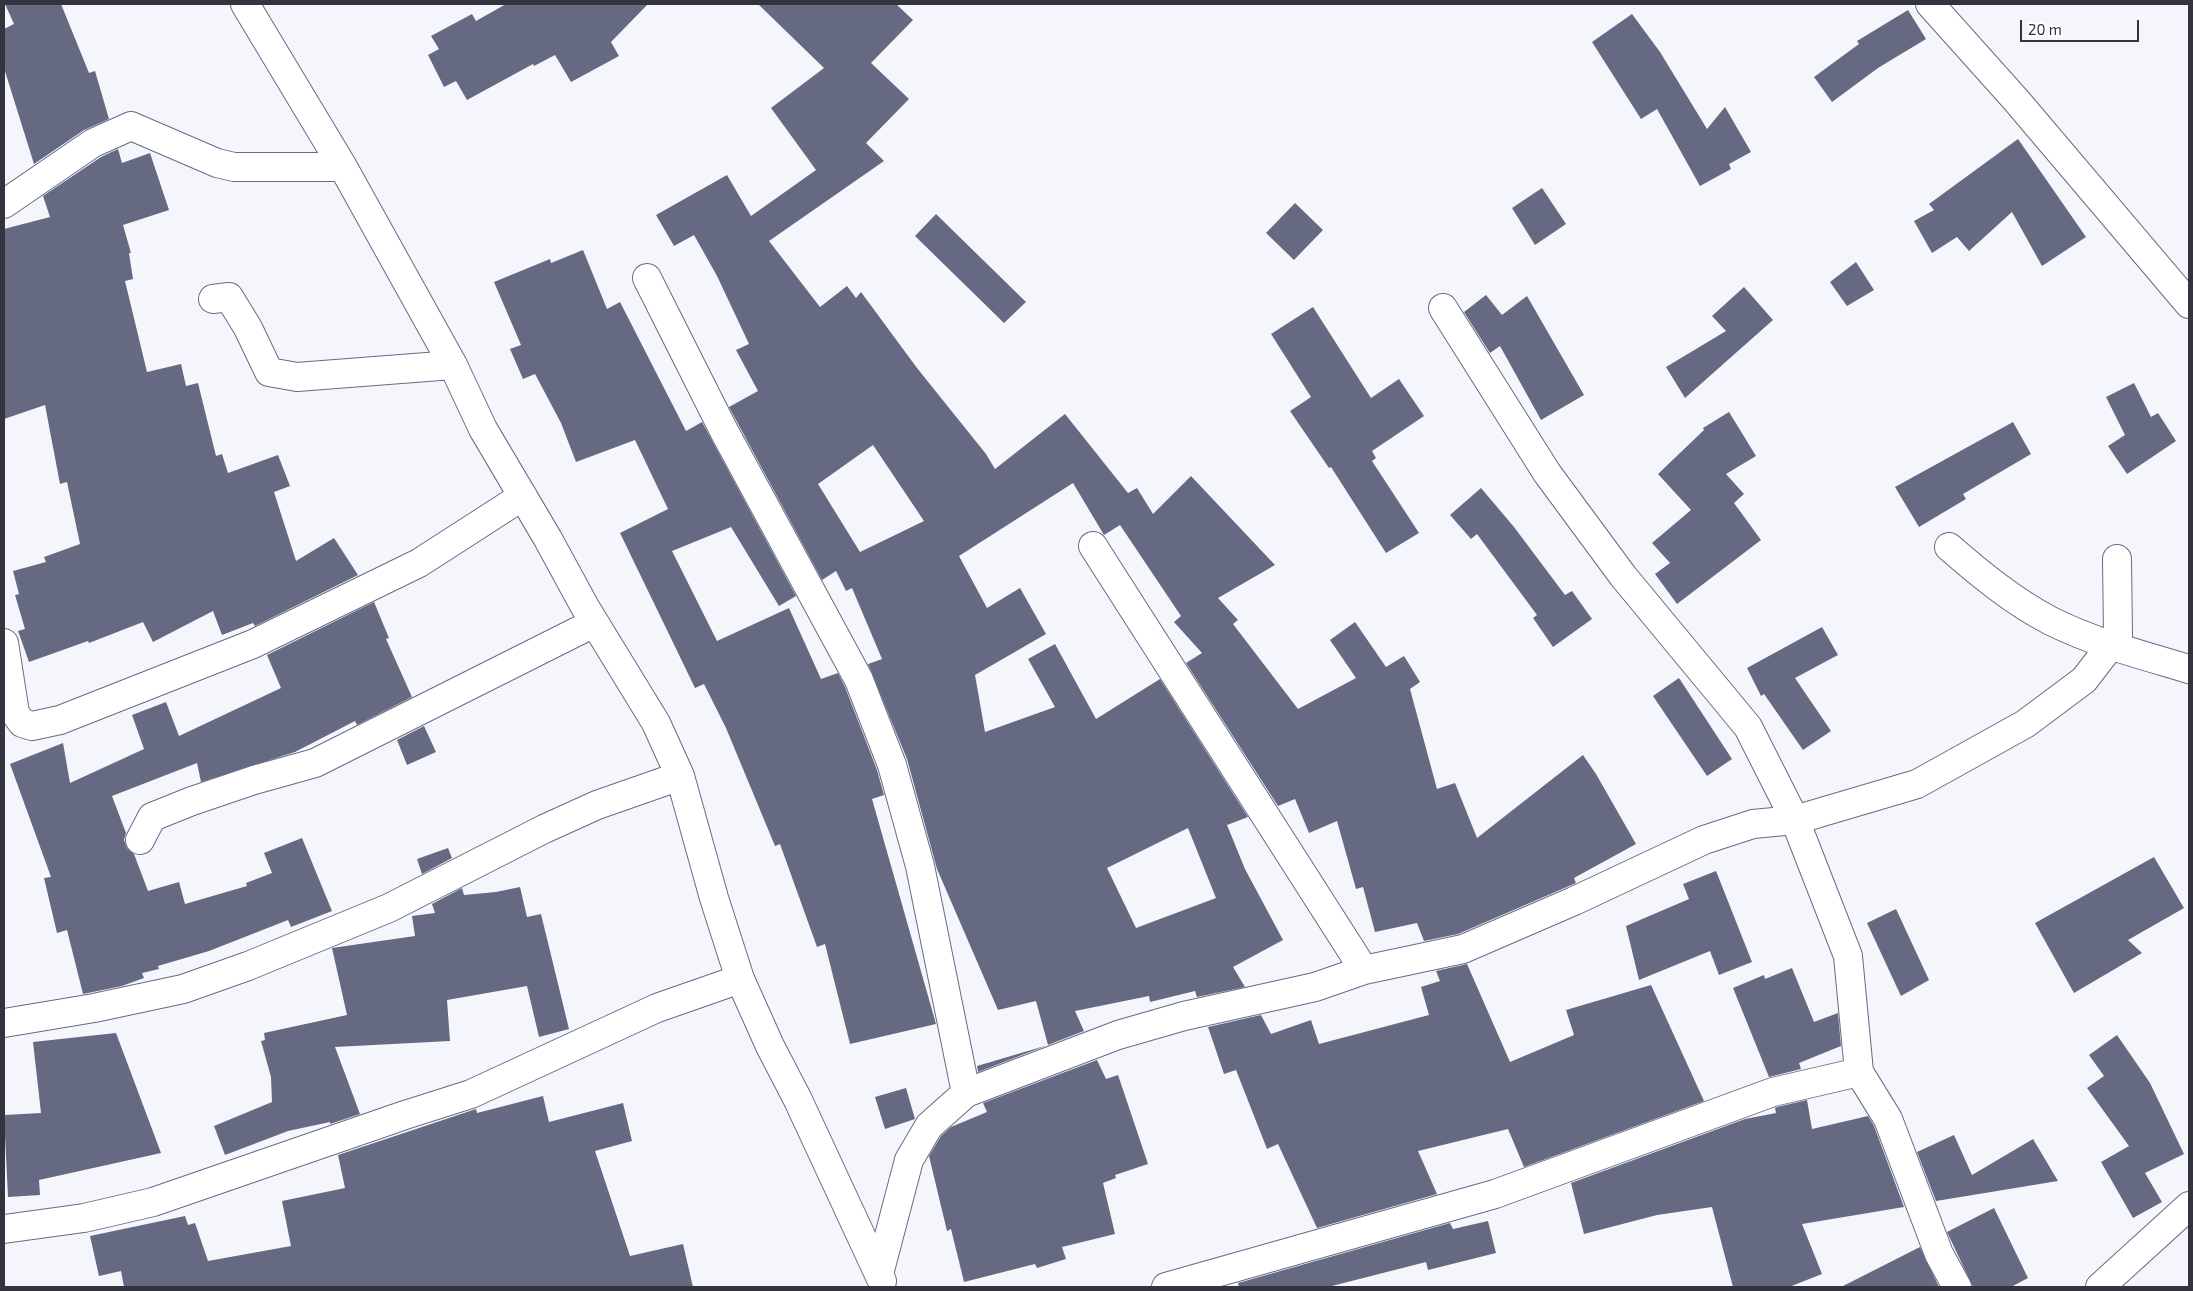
<!DOCTYPE html>
<style>
body{margin:0}
#map{position:relative;width:2193px;height:1291px;overflow:hidden;background:#f5f6fc;font-family:"Exo 2",sans-serif}
canvas{display:block}
.frame{position:absolute;inset:0;border:5px solid #33343f;pointer-events:none}
.scale{position:absolute;left:2020px;top:20px;width:119px;height:22px;box-sizing:border-box;border:2px solid #33343f;border-top:0;padding-left:6px;font-size:15px;line-height:18px;white-space:nowrap;color:#33343f;-webkit-text-stroke:4px #fff;paint-order:stroke}
</style>
<div id="map">
<canvas width="2193" height="1291"></canvas>
<div class="frame"></div>
<div class="scale">20 m</div>
</div>
<script>
const ctx = document.querySelector('canvas').getContext('2d');
ctx.lineJoin = 'round';
function fill(path, color) { ctx.fillStyle = color; ctx.fill(path, 'evenodd'); }
function stroke(path, color, width, dash) { ctx.strokeStyle = color; ctx.lineWidth = width; ctx.lineCap = dash ? 'butt' : 'round'; ctx.setLineDash(dash || []); ctx.stroke(path); }
fill(new Path2D(`
 M 5,4 L 61,4 L 89,73 L 95,71 L 109,119 L 84,130 L 34,164 L 4,68 L 4,29 L 14,24 Z
 M 506,4 L 648,4 L 611,42 L 619,56 L 571,82 L 555,55 L 534,66 L 533,64 L 467,100 L 456,81 L 444,87 L 428,55 L 439,49 L 431,36 L 472,14 L 476,21 Z
 M 758,4 L 896,4 L 913,20 L 871,63 L 909,99 L 866,143 L 884,161 L 769,241 L 820,307 L 847,286 L 856,298 L 861,292 L 917,368 L 986,454 L 995,469 L 1065,414 L 1128,493 L 1137,488 L 1153,514 L 1191,476 L 1275,565 L 1218,598 L 1238,620 L 1233,624 L 1298,709 L 1356,678 L 1330,640 L 1355,622 L 1386,667 L 1404,656 L 1420,682 L 1410,689 L 1437,789 L 1455,783 L 1477,838 L 1583,755 L 1596,774 L 1636,844 L 1574,878 L 1576,883 L 1458,934 L 1424,941 L 1417,923 L 1375,932 L 1363,887 L 1356,889 L 1337,821 L 1309,833 L 1295,799 L 1278,806 L 1186,663 L 1202,653 L 1174,622 L 1181,616 L 1120,525 L 1104,535 L 1073,483 L 959,556 L 987,608 L 1020,588 L 1046,634 L 975,675 L 985,732 L 1055,707 L 1028,659 L 1055,644 L 1096,719 L 1160,679 L 1248,817 L 1227,825 L 1245,869 L 1283,940 L 1233,967 L 1245,987 L 1197,997 L 1195,991 L 1150,1002 L 1149,996 L 1075,1011 L 1084,1031 L 978,1072 L 977,1066 L 1048,1045 L 1036,1001 L 998,1010 L 937,869 L 907,759 L 868,664 L 882,659 L 852,588 L 846,591 L 836,571 L 822,580 L 729,407 L 758,391 L 736,350 L 749,344 L 717,276 L 694,235 L 674,246 L 656,215 L 727,175 L 751,216 L 816,170 L 771,108 L 824,68 ZM 873,445 L 924,521 L 860,552 L 818,484 ZM 1188,828 L 1216,898 L 1136,928 L 1107,868 Z
 M 1908,10 L 1926,39 L 1878,68 L 1832,102 L 1814,77 L 1859,44 L 1857,41 Z
 M 1632,14 L 1660,52 L 1707,129 L 1725,107 L 1751,152 L 1729,164 L 1731,169 L 1700,186 L 1657,109 L 1641,119 L 1592,42 Z
 M 2018,139 L 2086,237 L 2042,266 L 2012,212 L 1969,251 L 1957,237 L 1932,253 L 1914,221 L 1934,210 L 1929,204 Z
 M 118,149 L 122,163 L 150,153 L 169,210 L 123,225 L 131,253 L 129,253 L 133,279 L 125,281 L 147,372 L 181,364 L 186,386 L 198,383 L 216,456 L 222,454 L 228,473 L 278,455 L 290,486 L 274,492 L 296,561 L 334,538 L 358,575 L 255,626 L 253,623 L 222,635 L 213,611 L 153,642 L 143,622 L 89,643 L 88,641 L 29,662 L 18,631 L 25,629 L 15,595 L 19,594 L 13,571 L 46,562 L 44,557 L 80,544 L 67,482 L 60,484 L 45,405 L 4,419 L 4,229 L 50,217 L 43,196 L 101,157 Z
 M 1542,188 L 1566,224 L 1535,245 L 1512,208 Z
 M 1295,203 L 1323,230 L 1294,260 L 1266,233 Z
 M 936,214 L 1026,302 L 1004,323 L 915,236 Z
 M 583,250 L 607,309 L 620,302 L 686,431 L 702,422 L 796,596 L 779,606 L 731,527 L 672,551 L 717,641 L 789,608 L 821,679 L 838,673 L 845,687 L 877,770 L 884,795 L 872,799 L 936,1024 L 850,1044 L 825,944 L 817,947 L 780,844 L 775,846 L 726,728 L 704,684 L 695,688 L 620,533 L 668,509 L 635,440 L 576,462 L 561,423 L 535,374 L 523,379 L 510,349 L 521,345 L 494,282 L 550,259 L 551,263 Z
 M 1856,262 L 1874,290 L 1847,306 L 1830,282 Z
 M 1744,287 L 1773,320 L 1685,398 L 1666,367 L 1726,331 L 1712,316 Z
 M 1486,295 L 1502,315 L 1527,296 L 1584,395 L 1541,420 L 1500,346 L 1490,353 L 1464,312 Z
 M 1313,307 L 1371,398 L 1399,379 L 1424,416 L 1372,451 L 1376,458 L 1372,461 L 1419,533 L 1386,553 L 1331,467 L 1329,468 L 1290,411 L 1311,397 L 1271,334 Z
 M 2134,383 L 2151,417 L 2158,413 L 2176,441 L 2127,474 L 2108,446 L 2125,435 L 2106,397 Z
 M 1729,412 L 1756,456 L 1726,474 L 1744,494 L 1734,503 L 1761,540 L 1677,604 L 1655,574 L 1670,563 L 1652,543 L 1691,510 L 1658,474 L 1704,430 L 1703,428 Z
 M 2013,422 L 2031,454 L 1963,494 L 1966,499 L 1919,527 L 1895,487 Z
 M 1481,488 L 1514,527 L 1565,595 L 1572,591 L 1592,619 L 1553,647 L 1533,618 L 1537,615 L 1477,534 L 1471,539 L 1450,515 Z
 M 374,602 L 389,638 L 386,639 L 412,697 L 357,725 L 355,721 L 295,752 L 201,782 L 197,763 L 112,796 L 126,833 L 124,840 L 127,848 L 134,854 L 148,891 L 179,882 L 185,904 L 247,886 L 246,883 L 272,873 L 264,853 L 302,838 L 332,911 L 291,927 L 288,920 L 209,951 L 158,966 L 159,969 L 142,973 L 144,978 L 122,986 L 83,994 L 67,930 L 57,933 L 44,878 L 51,877 L 10,764 L 63,743 L 70,783 L 144,749 L 132,715 L 166,702 L 179,736 L 281,688 L 267,655 Z
 M 1822,627 L 1838,655 L 1795,678 L 1831,731 L 1803,750 L 1764,694 L 1761,696 L 1747,668 Z
 M 1679,678 L 1732,759 L 1707,776 L 1653,696 Z
 M 424,726 L 436,752 L 407,765 L 397,740 Z
 M 448,848 L 452,858 L 422,874 L 417,859 Z
 M 2154,857 L 2184,908 L 2128,940 L 2142,953 L 2074,993 L 2035,923 Z
 M 1716,871 L 1752,962 L 1719,975 L 1710,951 L 1639,980 L 1626,926 L 1689,899 L 1683,884 Z
 M 520,887 L 527,917 L 541,914 L 569,1029 L 539,1037 L 527,986 L 447,1000 L 450,1041 L 335,1047 L 360,1114 L 330,1124 L 330,1122 L 288,1131 L 225,1155 L 214,1126 L 272,1102 L 271,1077 L 261,1041 L 265,1040 L 264,1033 L 347,1015 L 332,948 L 415,936 L 412,916 L 435,913 L 432,904 L 462,888 L 464,895 L 496,892 Z
 M 1896,909 L 1929,980 L 1901,996 L 1867,923 Z
 M 1467,964 L 1510,1062 L 1574,1035 L 1566,1010 L 1651,985 L 1704,1101 L 1524,1167 L 1508,1129 L 1418,1151 L 1437,1194 L 1317,1228 L 1278,1144 L 1267,1149 L 1236,1070 L 1224,1074 L 1208,1027 L 1261,1015 L 1271,1034 L 1311,1020 L 1319,1044 L 1429,1015 L 1421,987 L 1440,981 L 1436,971 Z
 M 1792,968 L 1814,1022 L 1838,1013 L 1841,1046 L 1799,1063 L 1801,1069 L 1769,1077 L 1733,988 L 1764,975 L 1765,979 Z
 M 116,1033 L 161,1153 L 39,1180 L 40,1195 L 8,1197 L 4,1115 L 41,1113 L 33,1042 Z
 M 2117,1035 L 2150,1083 L 2184,1154 L 2145,1173 L 2162,1202 L 2133,1218 L 2101,1162 L 2129,1146 L 2087,1088 L 2104,1076 L 2089,1055 Z
 M 1097,1060 L 1106,1079 L 1118,1075 L 1148,1164 L 1115,1175 L 1116,1178 L 1103,1183 L 1115,1234 L 1062,1247 L 1066,1259 L 1037,1268 L 1035,1264 L 964,1282 L 951,1229 L 947,1231 L 929,1156 L 941,1136 L 951,1127 L 987,1112 L 983,1103 Z
 M 906,1088 L 915,1119 L 885,1129 L 875,1097 Z
 M 543,1096 L 549,1122 L 623,1103 L 632,1141 L 595,1151 L 630,1256 L 683,1244 L 693,1287 L 124,1287 L 121,1271 L 99,1276 L 90,1236 L 185,1216 L 188,1225 L 195,1223 L 208,1261 L 291,1246 L 282,1201 L 345,1188 L 338,1155 L 476,1109 L 477,1113 Z
 M 1807,1100 L 1812,1129 L 1868,1116 L 1874,1126 L 1904,1207 L 1802,1224 L 1822,1274 L 1789,1287 L 1733,1287 L 1712,1207 L 1657,1215 L 1584,1234 L 1571,1183 L 1745,1119 L 1776,1113 L 1775,1108 L 1777,1107 Z
 M 1954,1135 L 1972,1175 L 2033,1139 L 2058,1181 L 1936,1201 L 1917,1152 Z
 M 1994,1208 L 2028,1278 L 2011,1287 L 1973,1287 L 1947,1232 Z
 M 1488,1221 L 1496,1253 L 1428,1270 L 1426,1262 L 1328,1287 L 1239,1287 L 1238,1283 L 1450,1223 L 1453,1229 Z
 M 1920,1247 L 1939,1287 L 1841,1287 Z`), '#656982');
const minor = new Path2D(`
 M 245,4 L 343,167 L 453,365 L 483,429 L 548,539 L 585,607 L 656,723 L 680,776 L 714,898 L 740,979 L 770,1046 L 798,1100 L 882,1281
 M 1930,4 L 2016,100 L 2189,304
 M 4,204 L 93,143 L 131,126 L 217,163 L 234,167 L 343,167
 M 647,278 L 724,431 L 859,680 L 892,765 L 920,866 L 966,1093
 M 213,299 L 229,297 L 248,328 L 269,372 L 297,377 L 453,365
 M 1443,308 L 1547,473 L 1623,576 L 1748,727 L 1795,820 L 1848,956 L 1859,1072 L 1888,1119 L 1939,1254 L 1957,1287
 M 1093,546 L 1364,970
 M 1949,547 C 1980,574 2014,602 2051,621 C 2095,643 2142,655 2189,669
 M 4,643 L 15,713 L 22,723 L 32,726 L 60,720 L 253,644 L 419,563 L 523,496
 M 140,840 L 152,817 L 192,801 L 254,780 L 315,763 L 594,623
 M 4,1023 L 94,1008 L 183,989 L 248,966 L 389,908 L 544,829 L 597,805 L 680,776
 M 4,1229 L 84,1218 L 153,1202 L 405,1115 L 471,1094 L 657,1008 L 740,979
 M 879,1274 L 909,1160 L 929,1126 L 966,1093 L 1118,1035 L 1184,1016 L 1315,987 L 1364,970 L 1463,949 L 1574,901 L 1704,840 L 1753,824 L 1795,820 L 1917,784 L 2025,724 L 2084,680 L 2118,636 L 2117,559
 M 1166,1287 L 1495,1194 L 1773,1092 L 1859,1072
 M 2100,1287 L 2189,1206`);
stroke(minor, '#676b84', 30);
stroke(minor, '#fff', 28);
</script>
